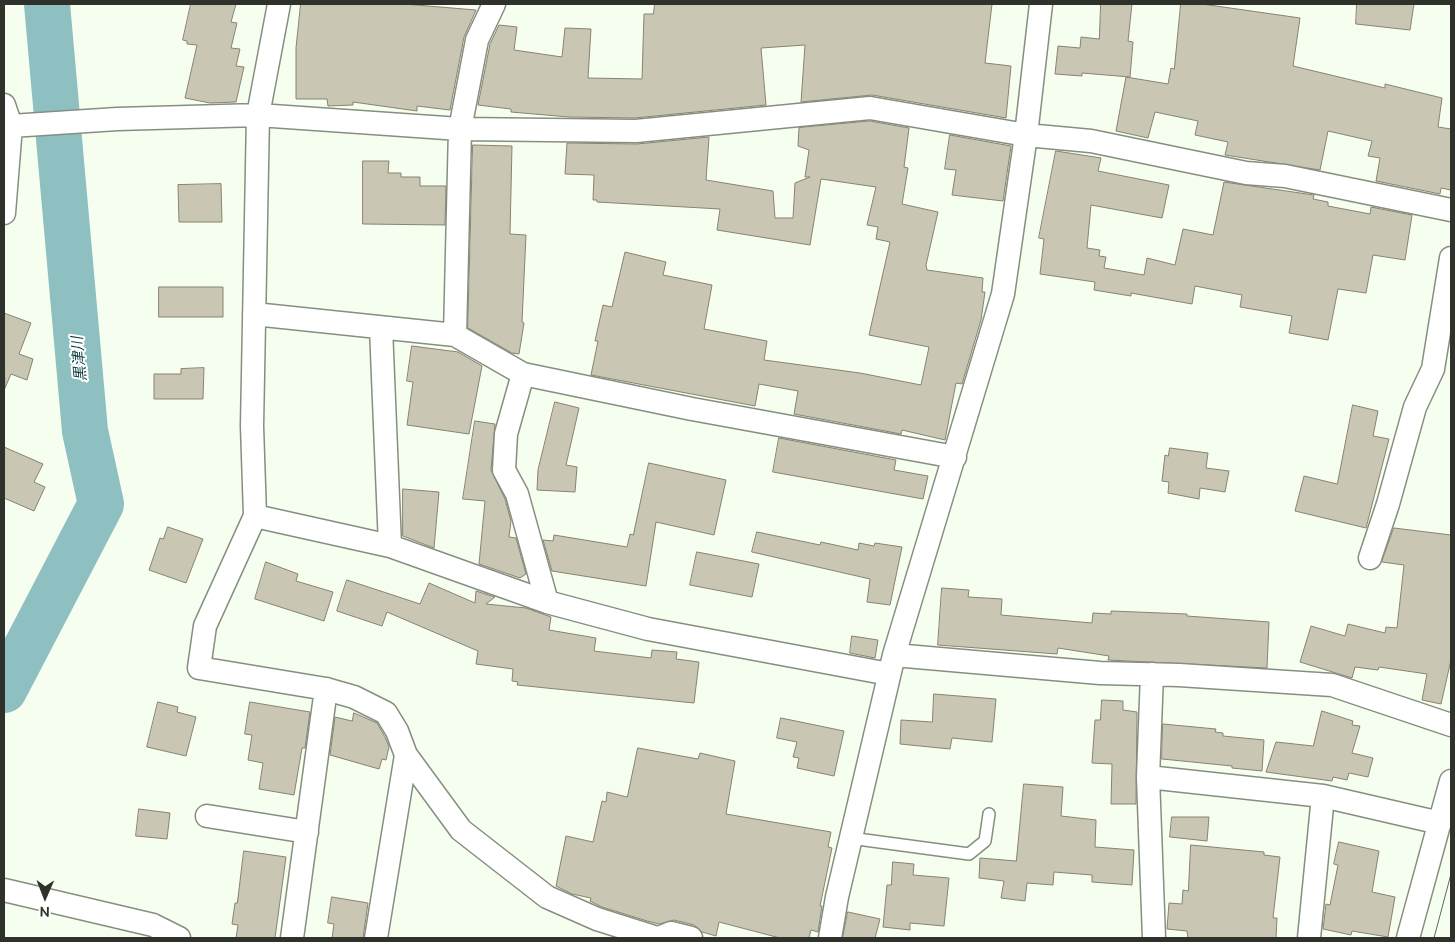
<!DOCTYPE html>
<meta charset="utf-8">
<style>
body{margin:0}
#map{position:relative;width:1455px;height:942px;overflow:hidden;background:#f6fef0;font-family:Ubuntu,sans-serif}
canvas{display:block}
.frame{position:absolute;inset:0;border:5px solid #2e322b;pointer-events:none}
.north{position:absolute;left:20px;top:872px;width:50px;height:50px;-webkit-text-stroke:4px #fff;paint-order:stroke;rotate:181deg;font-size:14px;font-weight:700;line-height:20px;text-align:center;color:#2e322b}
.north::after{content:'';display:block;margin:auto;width:18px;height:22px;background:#2e322b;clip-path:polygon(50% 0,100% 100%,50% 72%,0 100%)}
</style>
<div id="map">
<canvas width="1455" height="942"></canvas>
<div class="frame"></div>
<div class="north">N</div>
</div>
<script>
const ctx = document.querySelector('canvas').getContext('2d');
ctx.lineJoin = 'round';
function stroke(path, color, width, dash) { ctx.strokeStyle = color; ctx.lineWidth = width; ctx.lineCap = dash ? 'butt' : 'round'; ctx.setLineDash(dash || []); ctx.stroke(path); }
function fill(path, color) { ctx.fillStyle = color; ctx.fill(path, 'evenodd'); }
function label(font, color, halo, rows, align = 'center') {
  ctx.font = font + ' Ubuntu,"Noto Sans JP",sans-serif'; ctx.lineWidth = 4; ctx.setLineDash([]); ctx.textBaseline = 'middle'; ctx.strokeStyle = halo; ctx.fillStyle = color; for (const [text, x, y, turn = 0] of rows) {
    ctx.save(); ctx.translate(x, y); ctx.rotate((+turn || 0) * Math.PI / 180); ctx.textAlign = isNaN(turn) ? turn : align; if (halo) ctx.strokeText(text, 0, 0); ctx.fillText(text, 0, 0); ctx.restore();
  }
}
stroke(new Path2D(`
 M 4,690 L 101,504 L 85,431 L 47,4`), '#8ebfc1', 46);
const building = new Path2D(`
 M 191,4 L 236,4 L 231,22 L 237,23 L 231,48 L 240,49 L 236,66 L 244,67 L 236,102 L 210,103 L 185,98 L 197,45 L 187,44 L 187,41 L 183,40 Z
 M 301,4 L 404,4 L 476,10 L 464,37 L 450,110 L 417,106 L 417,111 L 353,102 L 353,105 L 328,106 L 327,99 L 296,99 L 296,48 Z
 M 655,4 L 992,4 L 985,63 L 1011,66 L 1006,118 L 872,95 L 801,102 L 805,45 L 761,48 L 766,105 L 635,118 L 569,117 L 511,112 L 511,109 L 478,105 L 490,44 L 499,25 L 517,27 L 514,50 L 562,57 L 565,28 L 591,29 L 588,78 L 642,79 L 644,14 L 653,14 Z
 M 1101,4 L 1132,4 L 1128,41 L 1133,42 L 1130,77 L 1082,73 L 1082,76 L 1055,74 L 1058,46 L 1080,48 L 1081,37 L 1099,39 Z
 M 1181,4 L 1202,4 L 1300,18 L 1293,66 L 1385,88 L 1385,84 L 1442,98 L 1438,127 L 1451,129 L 1451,190 L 1441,188 L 1440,194 L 1376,181 L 1380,158 L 1368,156 L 1372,141 L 1328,131 L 1320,170 L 1225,155 L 1228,142 L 1195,135 L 1198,121 L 1155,112 L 1148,138 L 1116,131 L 1126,77 L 1168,84 L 1171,68 L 1174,69 Z
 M 1357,4 L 1414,4 L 1410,30 L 1356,24 Z
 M 870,121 L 909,128 L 904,167 L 908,168 L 902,204 L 938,212 L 926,265 L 927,270 L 983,278 L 982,292 L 985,292 L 981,320 L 962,384 L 956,383 L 945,440 L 902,430 L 901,434 L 794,414 L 798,391 L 759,384 L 755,406 L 591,375 L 598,341 L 595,341 L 603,305 L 612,307 L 625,252 L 666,262 L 663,275 L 712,285 L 704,329 L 767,341 L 764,360 L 860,373 L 921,385 L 929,347 L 869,335 L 890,242 L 876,239 L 878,227 L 867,225 L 876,187 L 821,179 L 810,245 L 717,230 L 720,209 L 597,202 L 597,200 L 593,200 L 594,175 L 565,174 L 567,143 L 637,144 L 709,137 L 706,180 L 773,191 L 775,218 L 793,218 L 795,183 L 810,177 L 805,177 L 809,150 L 798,146 L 799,128 Z
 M 950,135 L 1011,146 L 1003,201 L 952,195 L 956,170 L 945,169 Z
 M 473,145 L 512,146 L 510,234 L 526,235 L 522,322 L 524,323 L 519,354 L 512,353 L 468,328 Z
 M 1056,151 L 1101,158 L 1098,171 L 1169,185 L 1162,218 L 1091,205 L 1087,248 L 1100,250 L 1099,256 L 1106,257 L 1104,268 L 1144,275 L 1147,258 L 1175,265 L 1183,229 L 1213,235 L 1224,182 L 1314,195 L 1313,199 L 1328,202 L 1328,206 L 1370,214 L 1371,207 L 1412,215 L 1405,260 L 1373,255 L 1366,293 L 1338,289 L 1328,340 L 1289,333 L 1292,316 L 1240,307 L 1242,295 L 1195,286 L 1192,304 L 1131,293 L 1131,296 L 1094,290 L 1095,282 L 1040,274 L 1044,239 L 1039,238 Z
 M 363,161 L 389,161 L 388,173 L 401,173 L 401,177 L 420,177 L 420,186 L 446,186 L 445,225 L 363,224 Z
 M 221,184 L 222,222 L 179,222 L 178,185 Z
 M 159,287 L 223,287 L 223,317 L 159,317 Z
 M 4,313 L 31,323 L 19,354 L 33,359 L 27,380 L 11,374 L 5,388 Z
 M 412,346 L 458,352 L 482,366 L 469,434 L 407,425 L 413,382 L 407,381 Z
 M 204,368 L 203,399 L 154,399 L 154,374 L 181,374 L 181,369 Z
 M 555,402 L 579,408 L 566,465 L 577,467 L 575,492 L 537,490 L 538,470 Z
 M 1353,405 L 1378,411 L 1373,436 L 1389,439 L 1366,528 L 1295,511 L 1304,476 L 1337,484 Z
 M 475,421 L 495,424 L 491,470 L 505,499 L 511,521 L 509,537 L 516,538 L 526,574 L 520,578 L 479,564 L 485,501 L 463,499 Z
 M 779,438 L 896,460 L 894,470 L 928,476 L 923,499 L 773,472 Z
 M 4,447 L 43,464 L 34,482 L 45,487 L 34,511 L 4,498 Z
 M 1170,448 L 1208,453 L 1206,468 L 1229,471 L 1225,492 L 1200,488 L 1199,499 L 1168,493 L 1169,482 L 1162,481 L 1165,455 L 1168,456 Z
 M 649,463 L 726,480 L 714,535 L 656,522 L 646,586 L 552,571 L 543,540 L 553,541 L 554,535 L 627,547 L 630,534 L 633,535 Z
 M 403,489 L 439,492 L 434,548 L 403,536 Z
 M 168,527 L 203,539 L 186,583 L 149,570 L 160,538 L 163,539 Z
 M 1394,528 L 1451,535 L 1451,660 L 1441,704 L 1422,700 L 1427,674 L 1379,667 L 1378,670 L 1355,667 L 1352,678 L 1300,662 L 1311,626 L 1345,636 L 1348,624 L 1385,633 L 1386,627 L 1397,628 L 1404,565 L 1382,562 Z
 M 757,532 L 820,545 L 821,542 L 858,550 L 859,543 L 874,546 L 875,543 L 902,547 L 890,605 L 867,602 L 870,579 L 752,552 Z
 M 697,552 L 759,564 L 752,597 L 690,585 Z
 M 266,562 L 298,574 L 296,581 L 333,592 L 324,621 L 255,599 Z
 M 347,580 L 420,604 L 429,583 L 475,603 L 476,591 L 495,597 L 486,604 L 526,608 L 551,617 L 549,630 L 596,638 L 594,651 L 651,658 L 652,650 L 677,652 L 676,659 L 699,662 L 694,703 L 517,685 L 518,682 L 512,681 L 513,669 L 476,664 L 478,651 L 387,612 L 382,626 L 337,611 Z
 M 942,588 L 969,590 L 968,597 L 1002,599 L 1001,615 L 1092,623 L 1093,613 L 1111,614 L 1111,611 L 1187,614 L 1187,616 L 1269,622 L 1267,668 L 1108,660 L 1109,656 L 1058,648 L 1057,654 L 938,645 Z
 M 852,636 L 878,640 L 875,658 L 850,653 Z
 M 934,694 L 996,699 L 992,742 L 952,738 L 950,749 L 900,744 L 901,720 L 932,722 Z
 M 1102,700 L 1123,701 L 1123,710 L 1137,712 L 1136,804 L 1111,804 L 1112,764 L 1092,763 L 1095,720 L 1100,720 Z
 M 158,702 L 178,707 L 177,712 L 196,717 L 186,756 L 147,747 Z
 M 250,702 L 310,712 L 305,748 L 302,748 L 294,795 L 259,789 L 263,763 L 248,760 L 252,735 L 245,734 Z
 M 1322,711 L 1353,721 L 1352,725 L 1360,726 L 1352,753 L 1373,758 L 1368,777 L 1349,773 L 1347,780 L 1333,777 L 1332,781 L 1266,772 L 1276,742 L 1313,746 Z
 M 354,713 L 377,723 L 385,737 L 389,747 L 386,760 L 382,759 L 379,769 L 330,755 L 335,717 L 352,721 Z
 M 781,718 L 844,731 L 834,776 L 797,768 L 799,758 L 793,757 L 797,742 L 777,738 Z
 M 1163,724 L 1216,729 L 1215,732 L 1223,733 L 1223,736 L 1264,740 L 1262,771 L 1232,768 L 1232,766 L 1162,759 Z
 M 638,748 L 698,759 L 700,753 L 735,761 L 726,814 L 831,832 L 828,847 L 832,848 L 820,906 L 822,906 L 818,932 L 811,930 L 809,938 L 780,938 L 719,922 L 716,936 L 702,932 L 694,925 L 674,920 L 659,924 L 647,921 L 602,907 L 590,901 L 591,898 L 572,894 L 556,886 L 566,836 L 593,842 L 602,801 L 606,802 L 607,792 L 627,797 Z
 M 1024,784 L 1063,787 L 1061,816 L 1096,820 L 1095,847 L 1134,850 L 1132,885 L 1092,882 L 1092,875 L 1054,872 L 1053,885 L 1027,883 L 1025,901 L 1001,898 L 1004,881 L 979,878 L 980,858 L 1016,861 Z
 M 139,809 L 170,813 L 167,839 L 136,836 Z
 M 1172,817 L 1209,817 L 1207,841 L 1170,837 Z
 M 1339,842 L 1379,851 L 1372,892 L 1395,897 L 1388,937 L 1352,931 L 1351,935 L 1323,929 L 1326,904 L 1330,905 L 1338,865 L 1334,864 Z
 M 1191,845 L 1264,852 L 1264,855 L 1280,857 L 1273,918 L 1277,918 L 1276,938 L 1188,938 L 1187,931 L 1167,929 L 1169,903 L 1182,904 L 1183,890 L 1188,891 Z
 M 244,851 L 286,857 L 275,938 L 236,938 L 238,925 L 232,924 L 235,903 L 237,903 Z
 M 893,862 L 914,864 L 913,875 L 949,878 L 944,926 L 910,923 L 910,930 L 883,927 L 887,885 L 891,885 Z
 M 332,897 L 368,903 L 363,938 L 332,938 L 334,924 L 328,923 Z
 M 848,912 L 880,919 L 875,938 L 843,938 Z`);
fill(building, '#cac6b4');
stroke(building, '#878372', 1);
const service = new Path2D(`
 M 850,838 L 969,854 L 985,841 L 989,814`);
const minor = new Path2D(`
 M 279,4 L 258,115 L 252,426 L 255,516 L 390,546 L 547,602 L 648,629 L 889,674
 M 4,105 L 11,126 L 4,213
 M 11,126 L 117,119 L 258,115 L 460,129 L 636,131 L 870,108 L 1026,135 L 1091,141 L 1246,173 L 1285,176 L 1451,210
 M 254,314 L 455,335 L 523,374 L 692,409 L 955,457
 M 381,328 L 390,546
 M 455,335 L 460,129 L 477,40 L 494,4
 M 523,374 L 506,434 L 504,470 L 517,494 L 547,602
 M 255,516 L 205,626 L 199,668 L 326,689 L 354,697 L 386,713 L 397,731 L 406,755 L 461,830 L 547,897 L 597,919 L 657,938
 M 1370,558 L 1388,504 L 1415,407 L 1433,369 L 1451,258
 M 894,655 L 1100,673 L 1179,675 L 1332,685 L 1451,725
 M 1152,674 L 1148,777 L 1154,938
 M 1148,777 L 1323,796 L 1440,823
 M 207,816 L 307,832
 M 4,890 L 153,925 L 179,938
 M 292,938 L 326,689
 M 376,938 L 406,755
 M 659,938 L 671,933 L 691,938
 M 830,938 L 837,897 L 894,655 L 1003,294 L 1026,135 L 1041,4
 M 1309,938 L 1323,796
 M 1408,938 L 1451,781`);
stroke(service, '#868f7f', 14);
stroke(minor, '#868f7f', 25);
stroke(service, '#fff', 11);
stroke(minor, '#fff', 22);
stroke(new Path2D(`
 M 1434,938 L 1451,874`), '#62675e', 1);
label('italic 15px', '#07383a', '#fff', [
 ["黒津川",79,359,-95]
]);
</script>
